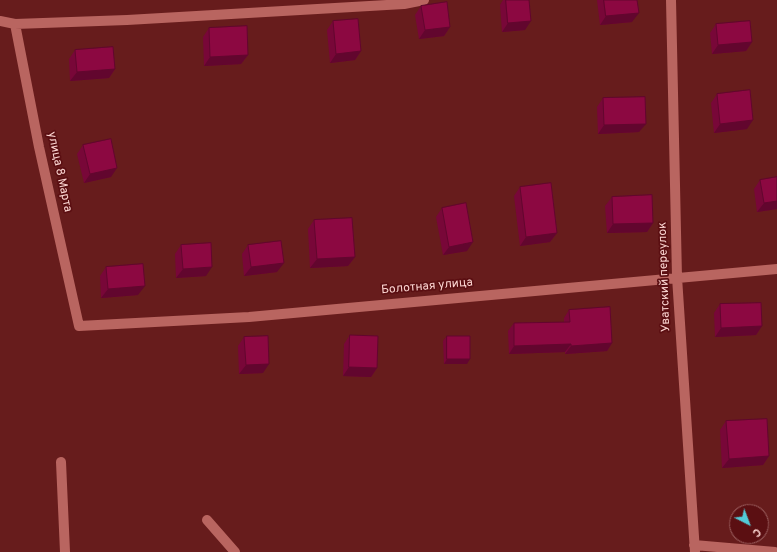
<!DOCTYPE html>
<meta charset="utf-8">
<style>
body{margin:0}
#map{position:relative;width:777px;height:552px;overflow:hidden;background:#671c1c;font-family:Overpass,sans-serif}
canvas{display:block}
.north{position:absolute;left:729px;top:504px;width:40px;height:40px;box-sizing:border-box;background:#5b0f12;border:1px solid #9b5f5f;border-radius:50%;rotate:138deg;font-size:11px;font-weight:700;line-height:16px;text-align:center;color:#fcd6d2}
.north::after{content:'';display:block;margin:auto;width:14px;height:18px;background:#52cbd8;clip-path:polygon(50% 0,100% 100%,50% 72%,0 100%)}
</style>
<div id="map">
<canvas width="777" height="552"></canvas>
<div class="north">С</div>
</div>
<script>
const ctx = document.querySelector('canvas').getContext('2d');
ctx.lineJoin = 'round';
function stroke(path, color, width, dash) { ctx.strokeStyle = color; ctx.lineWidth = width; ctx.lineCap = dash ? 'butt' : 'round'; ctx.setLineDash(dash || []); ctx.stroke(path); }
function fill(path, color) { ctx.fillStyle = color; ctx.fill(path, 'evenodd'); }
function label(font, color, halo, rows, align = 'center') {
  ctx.font = font + ' Overpass,sans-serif'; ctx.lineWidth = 3.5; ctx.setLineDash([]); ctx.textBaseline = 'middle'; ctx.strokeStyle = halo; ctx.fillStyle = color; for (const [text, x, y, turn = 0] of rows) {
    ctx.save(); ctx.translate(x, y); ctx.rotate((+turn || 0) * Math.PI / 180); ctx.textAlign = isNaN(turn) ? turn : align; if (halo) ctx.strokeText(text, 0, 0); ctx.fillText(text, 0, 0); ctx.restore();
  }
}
stroke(new Path2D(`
 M 61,462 L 65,552
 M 207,520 L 235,552`), '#b96560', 10);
stroke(new Path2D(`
 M 671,0 L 677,277 L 695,552
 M 0,21 L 15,24 L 127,20 L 404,4 L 424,0
 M 15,24 L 39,147 L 79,326 L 249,317 L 777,269
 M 694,545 L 775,552`), '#b96560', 10);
fill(new Path2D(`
 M 503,0 L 529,0 L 525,30 L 502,32 L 500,5 Z
 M 597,0 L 637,0 L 632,22 L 600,25 Z
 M 421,6 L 450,27 L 444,36 L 419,39 L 415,15 Z
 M 333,21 L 361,51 L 355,60 L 330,63 L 327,30 Z
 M 716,24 L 752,42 L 746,51 L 712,54 L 710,33 Z
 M 209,28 L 248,55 L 241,64 L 204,66 L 203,37 Z
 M 75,50 L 115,69 L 109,78 L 70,81 L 69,59 Z
 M 717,94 L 747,129 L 714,133 L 711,103 Z
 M 603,98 L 639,132 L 598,134 L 597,107 Z
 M 83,145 L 111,177 L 84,183 L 77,154 Z
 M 760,180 L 777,209 L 757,212 L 754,189 Z
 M 520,187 L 557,233 L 550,242 L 520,246 L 514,196 Z
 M 612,197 L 653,223 L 647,232 L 607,233 L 605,206 Z
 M 442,208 L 467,251 L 443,255 L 436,217 Z
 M 314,220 L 355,257 L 348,266 L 310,268 L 308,229 Z
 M 181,245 L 206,276 L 176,278 L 175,254 Z
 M 248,245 L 277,272 L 244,276 L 242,254 Z
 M 106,267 L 138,295 L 101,298 L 100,276 Z
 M 720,304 L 762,326 L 756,335 L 715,337 L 714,313 Z
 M 569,310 L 612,343 L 607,351 L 565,354 L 565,352 L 509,354 L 508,331 L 514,323 L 564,322 L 564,318 Z
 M 350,335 L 377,368 L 371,377 L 343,376 L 344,344 Z
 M 447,336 L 467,364 L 444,364 L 443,341 Z
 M 244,337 L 263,373 L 239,374 L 238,346 Z
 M 726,421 L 769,456 L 763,465 L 722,468 L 720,430 Z`), '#780738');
fill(new Path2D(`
 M 639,13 L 632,22 L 600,25 L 606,16 Z
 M 531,21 L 525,30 L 502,32 L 508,23 Z
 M 450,27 L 444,36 L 419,39 L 425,30 Z
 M 752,42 L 746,51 L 712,54 L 718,45 Z
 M 361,51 L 355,60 L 330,63 L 336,54 Z
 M 248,55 L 241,64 L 204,66 L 210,57 Z
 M 115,69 L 109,78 L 70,81 L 77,72 Z
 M 753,120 L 747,129 L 714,133 L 720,124 Z
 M 646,124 L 639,132 L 598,134 L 604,125 Z
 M 117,168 L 111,177 L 84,183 L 90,174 Z
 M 777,201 L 777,209 L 757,212 L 764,203 Z
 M 653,223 L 647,232 L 607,233 L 613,224 Z
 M 557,233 L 550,242 L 520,246 L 526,237 Z
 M 473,242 L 467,251 L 443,255 L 449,247 Z
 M 355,257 L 348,266 L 310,268 L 317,259 Z
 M 284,263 L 277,272 L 244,276 L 251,267 Z
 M 212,267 L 206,276 L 176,278 L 183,269 Z
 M 145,286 L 138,295 L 101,298 L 108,289 Z
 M 762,326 L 756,335 L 715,337 L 721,328 Z
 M 612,343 L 607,351 L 565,354 L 571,346 Z
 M 571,344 L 565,352 L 509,354 L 514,346 Z
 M 447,359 L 470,359 L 467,364 L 444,364 Z
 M 269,364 L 263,373 L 239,374 L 246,365 Z
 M 349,367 L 377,368 L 371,377 L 343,376 Z
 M 769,456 L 763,465 L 722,468 L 729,459 Z`), '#62062e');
const building = new Path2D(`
 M 506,0 L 529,0 L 531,21 L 508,23 Z
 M 604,0 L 637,0 L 639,13 L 606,16 Z
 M 447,2 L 450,27 L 425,30 L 421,6 Z
 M 358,19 L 361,51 L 336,54 L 333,21 Z
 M 750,21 L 752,42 L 718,45 L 716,24 Z
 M 247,26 L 248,55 L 210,57 L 209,28 Z
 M 113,47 L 115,69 L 77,72 L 75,50 Z
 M 750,90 L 753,120 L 720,124 L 717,94 Z
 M 645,97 L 646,124 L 604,125 L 603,98 Z
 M 111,139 L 117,168 L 90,174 L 83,145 Z
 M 777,177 L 777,201 L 764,203 L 760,180 Z
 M 551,183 L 557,233 L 526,237 L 520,187 Z
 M 652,195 L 653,223 L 613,224 L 612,197 Z
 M 466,203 L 473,242 L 449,247 L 442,208 Z
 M 352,218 L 355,257 L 317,259 L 314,220 Z
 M 281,241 L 284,263 L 251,267 L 248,245 Z
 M 211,243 L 212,267 L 183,269 L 181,245 Z
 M 143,264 L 145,286 L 108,289 L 106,267 Z
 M 761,303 L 762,326 L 721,328 L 720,304 Z
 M 610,307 L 612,343 L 571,346 L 571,344 L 514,346 L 514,323 L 570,322 L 569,310 Z
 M 350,335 L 378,336 L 377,368 L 349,367 Z
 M 268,336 L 269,364 L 246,365 L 244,337 Z
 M 447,336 L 470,336 L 470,359 L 447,359 Z
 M 767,419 L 769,456 L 729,459 L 726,421 Z`);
fill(building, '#8c0841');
stroke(building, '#62062e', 1);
label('12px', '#fcd6d2', '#5b0f12', [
 ["улица 8 Марта",59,172,78],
 ["Уватский переулок",665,277,-92],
 ["Болотная улица",427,287,-5]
]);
</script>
